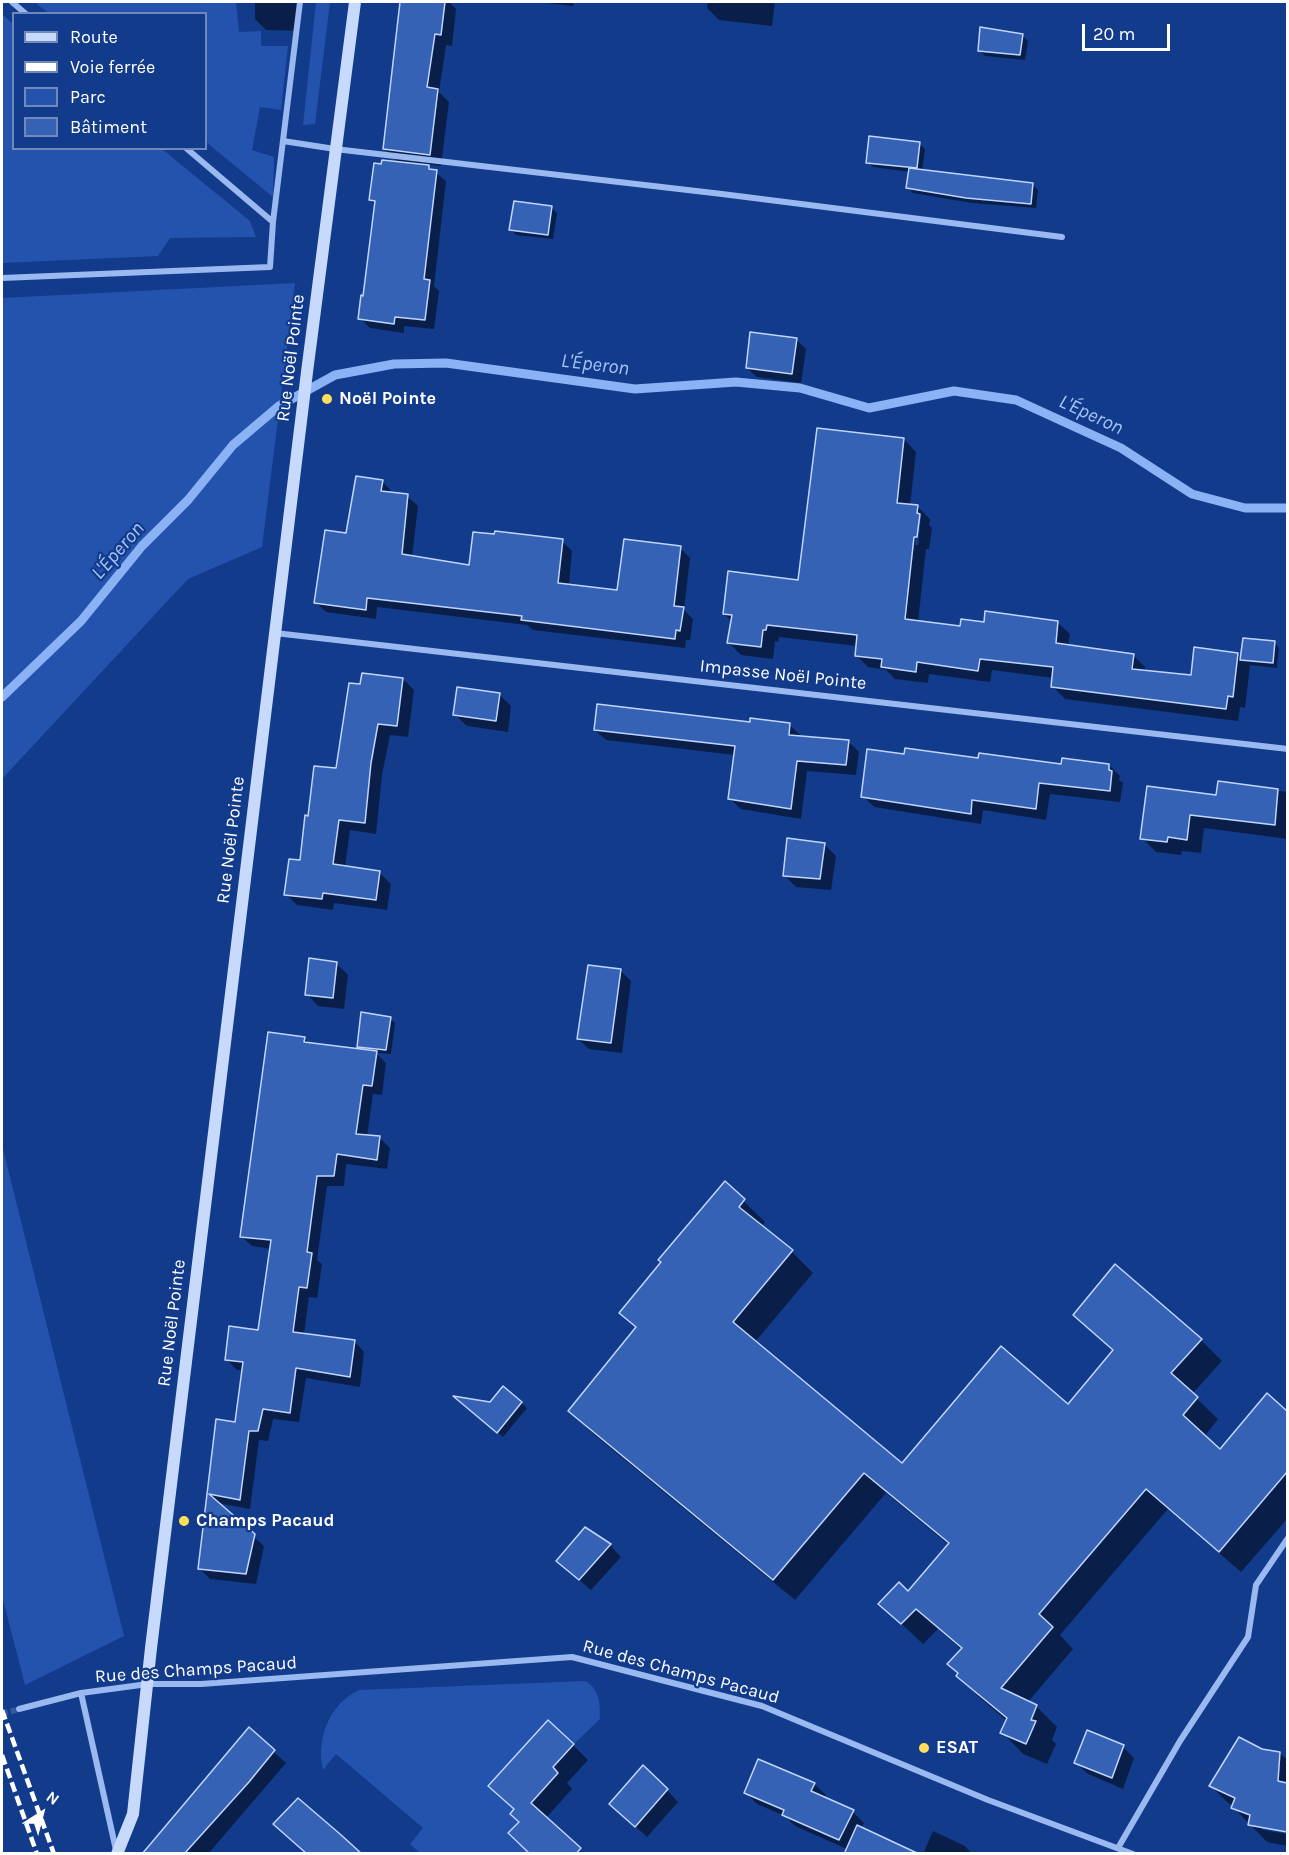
<!DOCTYPE html>
<meta charset="utf-8">
<style>
body{margin:0}
#map{position:relative;width:1289px;height:1855px;overflow:hidden;background:#123b8c;font-family:Karla,sans-serif}
canvas{display:block}
.frame{position:absolute;inset:0;border:3px solid #fff;pointer-events:none}
.legend{position:absolute;left:12px;top:12px;width:195px;height:138px;box-sizing:border-box;background:#123b8c;border:2px solid #7189ba;margin:0;padding:8px 10px;list-style:none;font-size:18px;color:#fff}
.legend li{display:flex;align-items:center;gap:12px;height:30px}
.legend b{width:30px;border:2px solid #7189ba}
.north{position:absolute;left:12px;top:1783px;width:60px;height:60px;-webkit-text-stroke:4px #123b8c;paint-order:stroke;rotate:36deg;font-size:16px;font-weight:700;line-height:24px;text-align:center;color:#fff}
.north::after{content:'';display:block;margin:auto;width:21px;height:27px;background:#fff;clip-path:polygon(50% 0,100% 100%,50% 72%,0 100%)}
.scale{position:absolute;left:1082px;top:24px;width:88px;height:27px;box-sizing:border-box;border:3px solid #fff;border-top:0;padding-left:8px;font-size:18px;line-height:21px;white-space:nowrap;color:#fff;-webkit-text-stroke:4px #123b8c;paint-order:stroke}
</style>
<div id="map">
<canvas width="1289" height="1855"></canvas>
<div class="frame"></div>
<ul class="legend">
<li><b style="height:8px;background:#c8dafc"></b>Route</li>
<li><b style="height:8px;background:#fff"></b>Voie ferrée</li>
<li><b style="height:16px;background:#2353ac"></b>Parc</li>
<li><b style="height:16px;background:#3562b4"></b>Bâtiment</li>
</ul>
<div class="north">N</div>
<div class="scale">20 m</div>
</div>
<script>
const ctx = document.querySelector('canvas').getContext('2d');
ctx.lineJoin = 'round';
function fill(path, color) { ctx.fillStyle = color; ctx.fill(path, 'evenodd'); }
function stroke(path, color, width, dash) { ctx.strokeStyle = color; ctx.lineWidth = width; ctx.lineCap = dash ? 'butt' : 'round'; ctx.setLineDash(dash || []); ctx.stroke(path); }
function label(font, color, halo, rows, align = 'center') {
  ctx.font = font + ' Karla,sans-serif'; ctx.lineWidth = 4.5; ctx.setLineDash([]); ctx.textBaseline = 'middle'; ctx.strokeStyle = halo; ctx.fillStyle = color; for (const [text, x, y, turn = 0] of rows) {
    ctx.save(); ctx.translate(x, y); ctx.rotate((+turn || 0) * Math.PI / 180); ctx.textAlign = isNaN(turn) ? turn : align; if (halo) ctx.strokeText(text, 0, 0); ctx.fillText(text, 0, 0); ctx.restore();
  }
}
fill(new Path2D(`
 M 34,2 L 236,2 L 239,32 L 261,31 L 261,46 L 288,46 L 281,110 L 260,107 L 252,150 L 274,157 L 273,197 L 206,142 L 206,14 L 49,13 Z
 M 316,2 L 330,2 L 315,124 L 303,125 Z
 M 2,14 L 13,24 L 14,148 L 162,149 L 250,221 L 256,237 L 170,238 L 158,256 L 2,263 Z
 M 295,283 L 262,547 L 188,579 L 2,779 L 2,298 Z
 M 2,1145 L 124,1636 L 25,1685 L 2,1596 Z
 M 586,1681 C 600,1691 600,1703 600,1719 L 575,1743 L 548,1719 L 488,1786 L 513,1809 L 510,1815 L 518,1822 L 507,1834 L 528,1853 L 456,1852 L 420,1853 L 410,1844 L 423,1828 L 336,1754 L 323,1770 C 316,1739 329,1704 359,1690 Z`), '#2353ac');
fill(new Path2D(`
 M 255,2 L 300,2 L 300,31 L 266,30 L 255,19 Z
 M 402,2 L 449,2 L 456,9 L 452,46 L 446,45 L 439,92 L 449,102 L 441,166 L 425,164 L 446,181 L 434,286 L 439,291 L 434,329 L 404,326 L 404,333 L 370,328 L 360,318 L 364,297 L 376,205 L 370,200 L 399,163 L 385,149 Z
 M 536,2 L 574,2 L 573,6 Z
 M 708,2 L 775,2 L 772,26 L 719,20 L 707,8 Z
 M 1022,35 L 1028,41 L 1025,60 L 985,56 L 979,50 Z
 M 919,143 L 925,149 L 922,171 L 1032,184 L 1038,190 L 1036,208 L 972,203 L 913,193 L 907,187 L 910,172 L 873,167 L 868,162 Z
 M 551,207 L 557,213 L 553,239 L 516,235 L 511,230 Z
 M 796,339 L 806,349 L 801,383 L 757,377 L 747,368 Z
 M 904,439 L 916,452 L 910,506 L 918,507 L 930,519 L 929,525 L 932,528 L 929,549 L 926,549 L 918,622 L 962,627 L 985,624 L 1057,622 L 1070,634 L 1068,646 L 1133,655 L 1145,667 L 1145,672 L 1192,677 L 1237,655 L 1242,659 L 1274,642 L 1279,648 L 1277,668 L 1250,665 L 1245,708 L 1240,707 L 1238,721 L 1065,699 L 1053,687 L 1054,678 L 992,670 L 990,682 L 929,674 L 928,683 L 895,679 L 886,670 L 868,667 L 856,655 L 857,646 L 779,637 L 778,642 L 775,641 L 773,659 L 741,655 L 729,643 L 732,622 L 724,614 L 799,581 ZM 918,516 L 921,516 L 918,545 L 915,545 Z
 M 382,481 L 392,492 L 392,494 L 407,496 L 418,506 L 412,557 L 470,566 L 562,541 L 572,551 L 569,586 L 619,591 L 680,548 L 690,558 L 684,610 L 693,619 L 690,640 L 686,640 L 685,648 L 533,630 L 527,625 L 377,607 L 376,619 L 326,612 L 315,602 L 348,535 Z
 M 403,679 L 414,690 L 408,737 L 390,735 L 382,775 L 376,834 L 350,830 L 345,867 L 379,872 L 391,884 L 387,910 L 334,903 L 333,910 L 297,905 L 286,894 L 301,862 L 309,817 L 337,770 L 361,686 Z
 M 499,694 L 511,706 L 508,732 L 467,726 L 455,715 Z
 M 751,723 L 789,724 L 800,735 L 800,737 L 848,741 L 859,752 L 856,775 L 807,771 L 801,819 L 741,809 L 730,799 L 735,755 L 606,740 L 595,730 Z
 M 906,756 L 1063,765 L 1109,765 L 1120,776 L 1119,780 L 1123,783 L 1120,802 L 1050,794 L 1046,820 L 983,810 L 981,824 L 874,807 L 863,796 Z
 M 1219,783 L 1288,792 L 1288,839 L 1204,828 L 1201,853 L 1182,851 L 1181,855 L 1156,852 L 1142,838 L 1217,796 Z
 M 824,844 L 836,856 L 831,890 L 796,887 L 784,875 Z
 M 336,963 L 348,975 L 344,1009 L 318,1006 L 307,994 Z
 M 620,970 L 631,981 L 622,1053 L 589,1049 L 578,1039 Z
 M 390,1018 L 395,1023 L 391,1054 L 376,1053 L 386,1063 L 382,1095 L 373,1094 L 367,1136 L 380,1138 L 390,1148 L 387,1169 L 346,1164 L 344,1186 L 327,1186 L 317,1260 L 322,1264 L 317,1298 L 309,1297 L 304,1335 L 354,1341 L 364,1352 L 360,1387 L 306,1378 L 299,1422 L 273,1419 L 268,1441 L 259,1440 L 250,1509 L 217,1503 L 264,1546 L 256,1584 L 210,1579 L 199,1568 L 217,1421 L 236,1423 L 243,1370 L 237,1370 L 226,1359 L 260,1332 L 271,1249 L 252,1246 L 241,1236 L 304,1038 L 310,1044 L 363,1051 L 359,1047 Z
 M 725,1183 L 765,1222 L 761,1227 L 792,1252 L 813,1273 L 755,1342 L 902,1465 L 1068,1406 L 1114,1352 L 1075,1315 L 1201,1340 L 1222,1361 L 1192,1394 L 1218,1419 L 1205,1436 L 1220,1451 L 1267,1396 L 1288,1413 L 1288,1518 L 1241,1572 L 1168,1509 L 1060,1635 L 1073,1649 L 1028,1702 L 1036,1706 L 1057,1727 L 1052,1740 L 1056,1744 L 1047,1764 L 1023,1754 L 1002,1732 L 1007,1721 L 979,1697 L 958,1676 L 962,1650 L 938,1629 L 923,1644 L 880,1604 L 909,1593 L 949,1545 L 886,1493 L 795,1600 L 591,1432 L 570,1410 L 637,1329 L 621,1313 Z
 M 504,1388 L 527,1408 L 503,1437 L 460,1402 L 490,1404 Z
 M 610,1545 L 621,1557 L 591,1590 L 570,1572 Z
 M 249,1730 L 286,1763 L 208,1854 L 144,1854 Z
 M 573,1745 L 588,1760 L 567,1783 L 572,1789 L 546,1818 L 584,1854 L 531,1854 L 516,1810 L 505,1800 Z
 M 1123,1747 L 1134,1758 L 1123,1789 L 1088,1774 L 1076,1763 Z
 M 1262,1750 L 1280,1753 L 1288,1761 L 1288,1831 L 1259,1826 L 1263,1830 L 1288,1834 L 1288,1846 L 1267,1842 L 1233,1807 L 1234,1806 L 1228,1803 L 1211,1786 Z
 M 814,1784 L 826,1795 L 824,1798 L 853,1812 L 864,1823 L 847,1849 L 795,1826 L 785,1816 L 757,1804 L 745,1792 Z
 M 667,1790 L 678,1802 L 647,1837 L 611,1804 Z
 M 933,1831 L 965,1846 L 972,1854 L 923,1854 Z`), '#0007');
stroke(new Path2D(`
 M 2,697 L 81,621 L 142,546 L 188,500 L 233,445 L 279,406 L 335,375 L 394,364 L 446,363 L 635,389 L 736,382 L 800,388 L 869,408 L 954,391 L 1016,400 L 1121,448 L 1192,494 L 1245,508 L 1288,508`), '#8bb2f5', 9);
const building = new Path2D(`
 M 400,2 L 445,2 L 441,35 L 435,34 L 427,87 L 438,89 L 430,155 L 383,149 Z
 M 980,27 L 1023,34 L 1020,55 L 978,51 Z
 M 869,136 L 920,142 L 917,168 L 866,163 Z
 M 382,160 L 429,165 L 429,169 L 437,170 L 424,279 L 430,280 L 425,320 L 395,317 L 394,324 L 358,319 L 361,295 L 363,296 L 375,201 L 369,200 L 374,163 L 381,164 Z
 M 909,168 L 1033,183 L 1031,204 L 966,198 L 906,188 Z
 M 514,201 L 552,206 L 548,235 L 509,230 Z
 M 750,332 L 797,338 L 792,374 L 746,368 Z
 M 817,428 L 904,438 L 897,503 L 918,505 L 917,513 L 920,514 L 917,537 L 914,537 L 905,619 L 960,626 L 961,619 L 984,622 L 985,611 L 1058,621 L 1056,643 L 1134,654 L 1132,669 L 1191,675 L 1194,647 L 1238,653 L 1233,697 L 1228,696 L 1226,709 L 1051,687 L 1053,667 L 980,659 L 978,671 L 917,662 L 916,672 L 881,667 L 882,659 L 855,656 L 857,635 L 767,625 L 766,630 L 763,630 L 761,647 L 727,643 L 732,615 L 723,614 L 728,571 L 798,580 Z
 M 356,476 L 383,480 L 381,491 L 408,494 L 402,554 L 469,565 L 473,532 L 494,534 L 495,531 L 563,539 L 558,583 L 617,590 L 624,539 L 681,546 L 674,606 L 684,607 L 680,631 L 676,630 L 675,639 L 521,620 L 522,616 L 367,598 L 366,610 L 314,603 L 325,530 L 346,533 Z
 M 1243,638 L 1275,641 L 1273,663 L 1240,660 Z
 M 362,673 L 403,678 L 397,726 L 378,724 L 371,763 L 365,823 L 339,820 L 333,864 L 380,871 L 376,900 L 323,893 L 322,899 L 284,895 L 289,859 L 300,860 L 305,815 L 308,816 L 314,766 L 336,768 L 349,683 L 360,684 Z
 M 457,687 L 500,693 L 496,721 L 453,715 Z
 M 597,704 L 750,722 L 750,718 L 790,723 L 789,735 L 849,740 L 846,765 L 797,761 L 791,809 L 728,799 L 735,746 L 594,730 Z
 M 905,748 L 978,758 L 979,753 L 1061,764 L 1062,758 L 1109,764 L 1109,770 L 1112,771 L 1110,791 L 1039,783 L 1036,809 L 972,800 L 971,814 L 861,797 L 867,749 L 904,754 Z
 M 1218,781 L 1278,789 L 1275,825 L 1190,815 L 1187,840 L 1168,837 L 1167,842 L 1140,839 L 1147,786 L 1216,795 Z
 M 787,838 L 825,843 L 820,879 L 783,876 Z
 M 309,958 L 337,962 L 333,998 L 305,995 Z
 M 588,965 L 621,969 L 611,1043 L 577,1039 Z
 M 361,1012 L 391,1017 L 386,1050 L 357,1047 Z
 M 268,1032 L 305,1037 L 304,1042 L 377,1051 L 372,1086 L 363,1085 L 356,1134 L 380,1136 L 377,1160 L 337,1154 L 334,1176 L 317,1176 L 307,1252 L 312,1253 L 307,1288 L 299,1287 L 293,1332 L 355,1340 L 350,1377 L 296,1368 L 290,1413 L 263,1409 L 258,1431 L 249,1431 L 240,1500 L 209,1494 L 255,1534 L 246,1574 L 198,1569 L 216,1419 L 235,1422 L 243,1362 L 225,1360 L 229,1326 L 258,1330 L 271,1240 L 240,1237 Z
 M 725,1181 L 745,1199 L 739,1207 L 793,1250 L 733,1322 L 902,1463 L 1001,1346 L 1068,1404 L 1113,1350 L 1073,1315 L 1115,1264 L 1202,1339 L 1171,1373 L 1198,1397 L 1183,1415 L 1220,1449 L 1267,1393 L 1287,1411 L 1287,1472 L 1219,1552 L 1146,1489 L 1039,1614 L 1053,1627 L 1001,1688 L 1037,1705 L 1031,1720 L 1036,1721 L 1026,1744 L 1000,1733 L 1007,1718 L 956,1676 L 958,1673 L 947,1664 L 962,1648 L 916,1609 L 901,1624 L 878,1604 L 899,1582 L 908,1591 L 949,1543 L 864,1473 L 773,1580 L 568,1411 L 636,1327 L 619,1313 L 661,1262 L 658,1260 Z
 M 503,1386 L 522,1402 L 497,1433 L 453,1396 L 490,1402 Z
 M 585,1527 L 611,1544 L 579,1580 L 556,1561 Z
 M 548,1720 L 574,1744 L 553,1767 L 558,1773 L 531,1803 L 581,1848 L 576,1854 L 530,1854 L 508,1833 L 519,1822 L 510,1814 L 514,1809 L 488,1786 Z
 M 249,1727 L 275,1750 L 249,1782 L 184,1854 L 142,1854 Z
 M 1087,1730 L 1124,1745 L 1112,1778 L 1074,1763 Z
 M 1239,1737 L 1262,1749 L 1280,1752 L 1278,1781 L 1287,1783 L 1287,1832 L 1248,1825 L 1250,1815 L 1231,1808 L 1235,1798 L 1209,1786 Z
 M 758,1759 L 815,1783 L 811,1791 L 854,1810 L 839,1840 L 782,1815 L 784,1810 L 744,1793 Z
 M 643,1765 L 668,1789 L 635,1827 L 609,1804 Z
 M 298,1798 L 340,1834 L 362,1854 L 307,1854 L 273,1824 Z
 M 857,1825 L 919,1854 L 844,1854 Z`);
fill(building, '#3562b4');
stroke(building, '#c0d6fd', 1.5);
stroke(new Path2D(`
 M 2,1714 L 19,1709`), '#36589d', 6, [6, 3]);
stroke(new Path2D(`
 M 12,2 L 26,14
 M 283,141 L 335,149 L 722,194 L 1062,237
 M 273,222 L 300,2
 M 2,278 L 270,267 L 273,222 L 186,148
 M 275,633 L 1288,749
 M 81,1693 L 116,1850
 M 19,1709 L 81,1693 L 148,1684 L 201,1684 L 572,1657 L 762,1706 L 988,1800 L 1133,1854
 M 1118,1848 L 1180,1741 L 1248,1637 L 1256,1585 L 1288,1538`), '#9ab9f1', 6);
stroke(new Path2D(`
 M 117,1854 L 133,1814 L 151,1648 L 307,372 L 355,2`), '#c8dafc', 12);
stroke(new Path2D(`
 M 2,1710 L 54,1854
 M 2,1755 L 37,1854`), '#fff', 4.5, [10, 4.5]);
for (const [x, y, r, color] of [
 [327,399,6,"#ffdf5a"],
 [184,1521,6,"#ffdf5a"],
 [924,1748,6,"#ffdf5a"]
]) { const dot = new Path2D(); dot.arc(x, y, r, 0, 2 * Math.PI); ctx.fillStyle = color; ctx.fill(dot); stroke(dot, '#123b8c', 2); }
label('18px', '#fff', '#123b8c', [
 ["Rue Noël Pointe",291,358,-83],
 ["Impasse Noël Pointe",783,675,6],
 ["Rue Noël Pointe",231,840,-83],
 ["Rue Noël Pointe",172,1323,-83],
 ["Rue des Champs Pacaud",196,1670,-4],
 ["Rue des Champs Pacaud",681,1672,15]
]);
label('bold 18px', '#fff', '#123b8c', [
 ["Noël Pointe",339,399],
 ["Champs Pacaud",196,1521],
 ["ESAT",936,1748]
], 'left');
label('italic 20px', '#a5c3f9', '#123b8c', [
 ["L'Éperon",595,365,7],
 ["L'Éperon",1091,415,25],
 ["L'Éperon",118,551,-49]
]);
</script>
